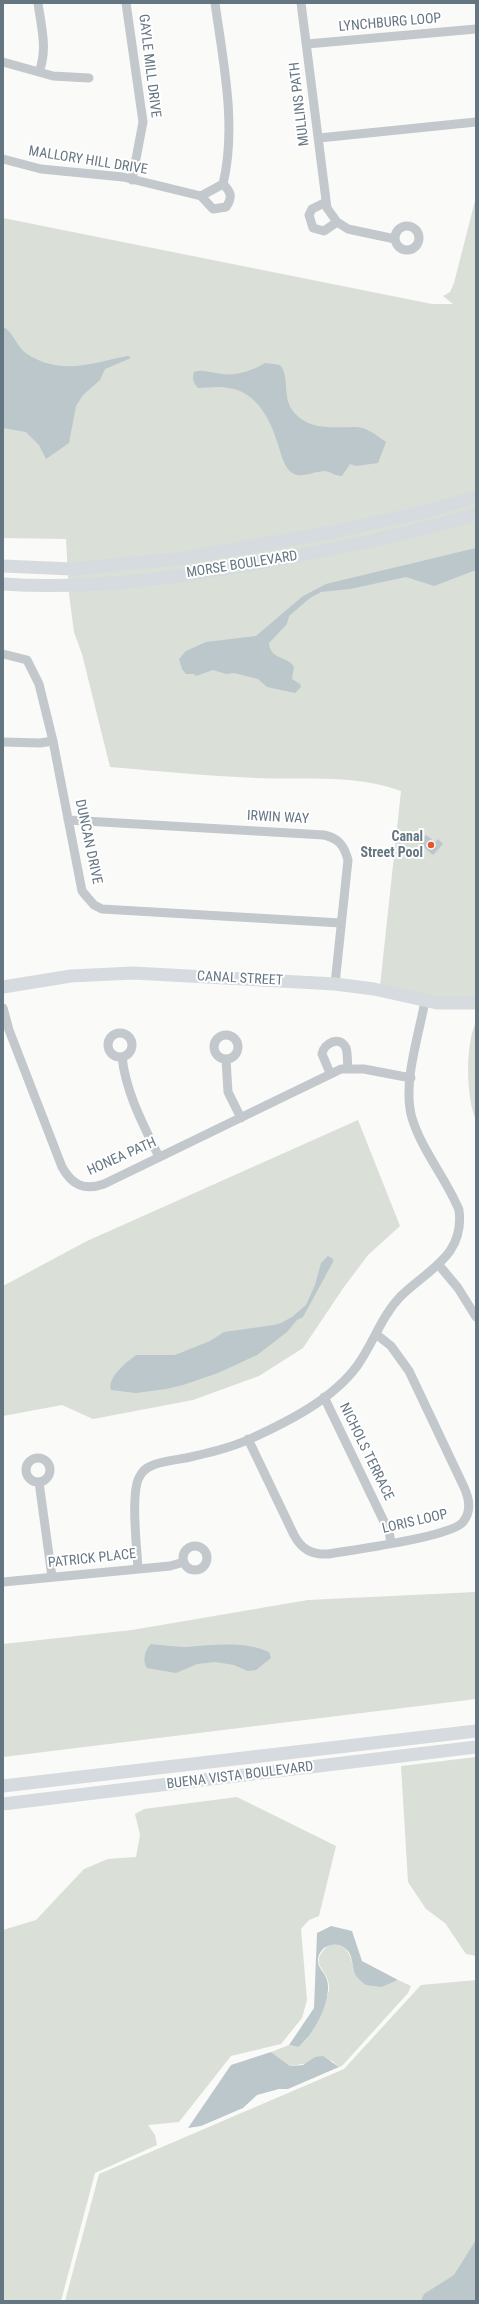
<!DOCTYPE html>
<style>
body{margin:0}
#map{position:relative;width:479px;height:2304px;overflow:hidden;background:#fafaf8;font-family:"Roboto Condensed",sans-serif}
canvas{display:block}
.frame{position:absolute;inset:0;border:4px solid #657683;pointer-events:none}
</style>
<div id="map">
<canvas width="479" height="2304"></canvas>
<div class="frame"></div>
</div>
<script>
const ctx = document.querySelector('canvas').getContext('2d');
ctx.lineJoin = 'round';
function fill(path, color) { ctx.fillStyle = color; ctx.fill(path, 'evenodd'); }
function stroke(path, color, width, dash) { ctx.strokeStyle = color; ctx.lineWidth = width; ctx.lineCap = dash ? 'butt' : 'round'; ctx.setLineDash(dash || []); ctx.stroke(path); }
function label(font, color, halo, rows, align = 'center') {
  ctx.font = font + ' "Roboto Condensed",sans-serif'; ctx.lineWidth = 4; ctx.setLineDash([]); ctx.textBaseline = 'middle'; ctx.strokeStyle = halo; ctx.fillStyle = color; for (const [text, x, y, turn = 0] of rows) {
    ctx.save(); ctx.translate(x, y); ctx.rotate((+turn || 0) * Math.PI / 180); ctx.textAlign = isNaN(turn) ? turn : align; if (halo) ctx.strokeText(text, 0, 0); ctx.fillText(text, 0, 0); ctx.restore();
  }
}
fill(new Path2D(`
 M 476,197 L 476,999 L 452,1000 L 380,986 L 401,791 C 354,774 305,780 256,778 C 207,776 158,771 110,767 L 82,654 L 74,632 L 69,594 L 66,539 L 3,538 L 3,218 L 432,304 L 453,304 L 443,296 L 450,292 L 454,283 Z
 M 476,1022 L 476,1120 C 466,1098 465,1044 476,1022 Z
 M 358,1120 L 400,1226 L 368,1255 L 344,1287 L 303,1348 L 259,1376 L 193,1400 L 93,1419 L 62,1405 L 3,1416 L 3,1286 L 87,1241 Z
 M 476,1592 L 476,1699 L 3,1757 L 3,1644 L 132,1630 L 308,1600 Z
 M 476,1757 L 476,1956 L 466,1954 L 445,1923 L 426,1909 L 408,1882 L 401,1766 Z
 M 237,1797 L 336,1846 L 319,1916 L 309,1920 L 301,1929 L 307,2000 L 302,2018 L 281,2044 L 231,2056 L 179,2122 L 148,2125 L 155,2135 L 157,2145 L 95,2173 L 61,2301 L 3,2301 L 3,1930 L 36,1920 L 84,1869 L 108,1859 L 136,1857 L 140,1835 L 135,1814 L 144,1809 Z
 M 330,1944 C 349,1943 351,1958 355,1973 L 382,1987 L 398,1980 L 411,1986 L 408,1993 L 342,2066 L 339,2067 L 332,2061 L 315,2057 L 308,2063 L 290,2066 L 271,2052 L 289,2045 L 298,2047 C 300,2045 305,2042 307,2039 C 311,2032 328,1997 329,1990 C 332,1969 304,1966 330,1944 Z
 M 476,1980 L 476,2301 L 65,2301 L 99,2174 L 344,2069 L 421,1985 Z`), '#dadfd7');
fill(new Path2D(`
 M 3,327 C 14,332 16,347 27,354 C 62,376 91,363 128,356 L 131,358 L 105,369 L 100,380 L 83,395 L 76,406 L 69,443 L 46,459 L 39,445 L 26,432 L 3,428 Z
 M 265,363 L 280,365 C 290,376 282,398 293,411 C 308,431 334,427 356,427 C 367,427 377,436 386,442 L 378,463 L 356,466 L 350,464 L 342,476 C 336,476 331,472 325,471 C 315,471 303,478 294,474 C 287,471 283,461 281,454 C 273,426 261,393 229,388 C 219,386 208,388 198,388 C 193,383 192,378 194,372 C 202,369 208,372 216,373 C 234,377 250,372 265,363 Z
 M 476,548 L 476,570 L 434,586 L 406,577 L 350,589 L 321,592 L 310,598 L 289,616 L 287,624 L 269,643 C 270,660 288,656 294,667 L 292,679 L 300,684 L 301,687 L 295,693 L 267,687 L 258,679 L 234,673 L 226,674 L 213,670 L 196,676 L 194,674 L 186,674 L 182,669 L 179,659 L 186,651 L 206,642 L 256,636 L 303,596 L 326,584 Z
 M 426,835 L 435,842 L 438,839 L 443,844 L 433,855 L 419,843 Z
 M 328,1256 L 333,1259 L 333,1262 L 303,1317 L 297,1320 L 287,1332 L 257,1355 L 218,1373 L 183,1385 L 166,1389 L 136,1393 L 111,1390 C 107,1377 127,1362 136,1355 L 175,1355 L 210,1341 L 224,1332 L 274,1325 L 281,1323 L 292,1317 L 306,1305 L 315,1285 L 321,1263 Z
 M 151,1644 C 161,1645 178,1647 188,1647 C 214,1645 243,1641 269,1652 L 271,1658 L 256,1670 L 248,1671 L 234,1665 L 215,1662 L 197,1664 L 176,1673 L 147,1668 C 142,1661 145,1649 151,1644 Z
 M 331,1926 L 352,1931 L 362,1961 L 398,1980 L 382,1987 L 366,1985 C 362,1982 358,1979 355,1974 C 352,1967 353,1954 346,1949 C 336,1940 320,1945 318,1959 C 317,1968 325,1972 327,1980 C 333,1999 312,2038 298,2047 L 289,2045 L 314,2008 L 317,1933 Z
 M 271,2052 L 290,2066 L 303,2065 L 315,2057 L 323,2056 L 339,2067 L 288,2089 L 279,2089 L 257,2095 L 243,2108 L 201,2126 L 188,2128 L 231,2065 Z
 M 476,2240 L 476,2301 L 421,2301 L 424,2294 L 454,2275 Z`), '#bbc7cb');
stroke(new Path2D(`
 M 38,3 C 41,26 48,49 39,72
 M 126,3 L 143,122 L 132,180
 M 301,3 L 327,208 L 337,222 L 348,229 L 395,239
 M 307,44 L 476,29
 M 3,62 L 53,76 L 89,78
 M 319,138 L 476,122
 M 3,159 L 41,169 L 123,177 L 201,196 L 223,184 C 237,126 223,61 215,3
 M 201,196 L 213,209 L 226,207 C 233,197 231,192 223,184
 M 326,202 L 312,209 L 309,215 L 313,228 L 324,231 L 337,222
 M395 238a12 12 0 1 1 24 0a12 12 0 1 1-24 0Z
 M 3,654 L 27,660 L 39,684 L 53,741 L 82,891 L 94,905 L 102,909 L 341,923
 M 3,742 L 40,743 L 53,741
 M 68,820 L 324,835 C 338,838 344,845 348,860 L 335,984
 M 3,1008 L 9,1030 L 62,1167 C 72,1185 84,1191 104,1184 L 341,1069 L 364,1069 L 411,1078
 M108 1045a12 12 0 1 1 24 0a12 12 0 1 1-24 0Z
 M214 1047a12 12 0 1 1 24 0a12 12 0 1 1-24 0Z
 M 122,1057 C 126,1093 143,1124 159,1157
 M 226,1059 L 228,1092 L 241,1118
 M 330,1073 L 322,1054 C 324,1043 340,1035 346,1048 C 348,1054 347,1062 348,1068
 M 438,1264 L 458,1288 L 476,1317
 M 324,1397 L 389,1532 L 391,1542
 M 248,1439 L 294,1535 C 302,1550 312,1555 329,1554 C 352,1550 451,1537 463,1522 C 472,1511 469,1497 463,1485 L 409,1371 L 391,1346 L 376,1334
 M26 1470a12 12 0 1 1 24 0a12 12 0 1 1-24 0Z
 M 39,1482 L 52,1577
 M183 1558a12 12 0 1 1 24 0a12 12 0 1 1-24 0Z
 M 138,1569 C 137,1549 130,1490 140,1476 C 142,1472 146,1468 151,1466 C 161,1461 175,1460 186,1458 C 208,1453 230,1448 250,1439 C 287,1422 332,1400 357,1366 C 373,1344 381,1317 400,1297 C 428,1269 465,1256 459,1210 C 446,1178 422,1151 412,1118 C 402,1084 419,1035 425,1001
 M 3,1582 L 170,1566 L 184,1562`), '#c3c8cc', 9);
stroke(new Path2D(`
 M 3,566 L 72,569 L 177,559 L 328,533 L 423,512 L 476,497
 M 3,584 C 90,590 178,578 264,562 C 335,549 407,535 476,514
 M 3,987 L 71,976 L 133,973 L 335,984 L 374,989 L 437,1003 L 476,1003
 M 3,1786 L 476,1731
 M 3,1804 L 476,1747`), '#d6dbdf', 13);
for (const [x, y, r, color] of [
 [431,845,4,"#e4572e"]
]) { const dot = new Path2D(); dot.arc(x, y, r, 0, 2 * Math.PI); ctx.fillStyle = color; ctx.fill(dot); stroke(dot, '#fff', 1.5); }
label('14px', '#657683', '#fff', [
 ["LYNCHBURG LOOP",390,23,-5],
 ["GAYLE MILL DRIVE",149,66,83],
 ["MULLINS PATH",300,104,-97],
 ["MALLORY HILL DRIVE",88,161,9],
 ["MORSE BOULEVARD",242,565,-9],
 ["IRWIN WAY",278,818,3],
 ["DUNCAN DRIVE",88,842,78],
 ["CANAL STREET",240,979,3],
 ["HONEA PATH",122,1157,-24],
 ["NICHOLS TERRACE",366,1452,64],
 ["LORIS LOOP",415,1522,-13],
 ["PATRICK PLACE",92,1559,-6],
 ["BUENA VISTA BOULEVARD",240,1776,-7]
]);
label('bold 14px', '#657683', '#fff', [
 ["Canal",423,837],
 ["Street Pool",423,853]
], 'right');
</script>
